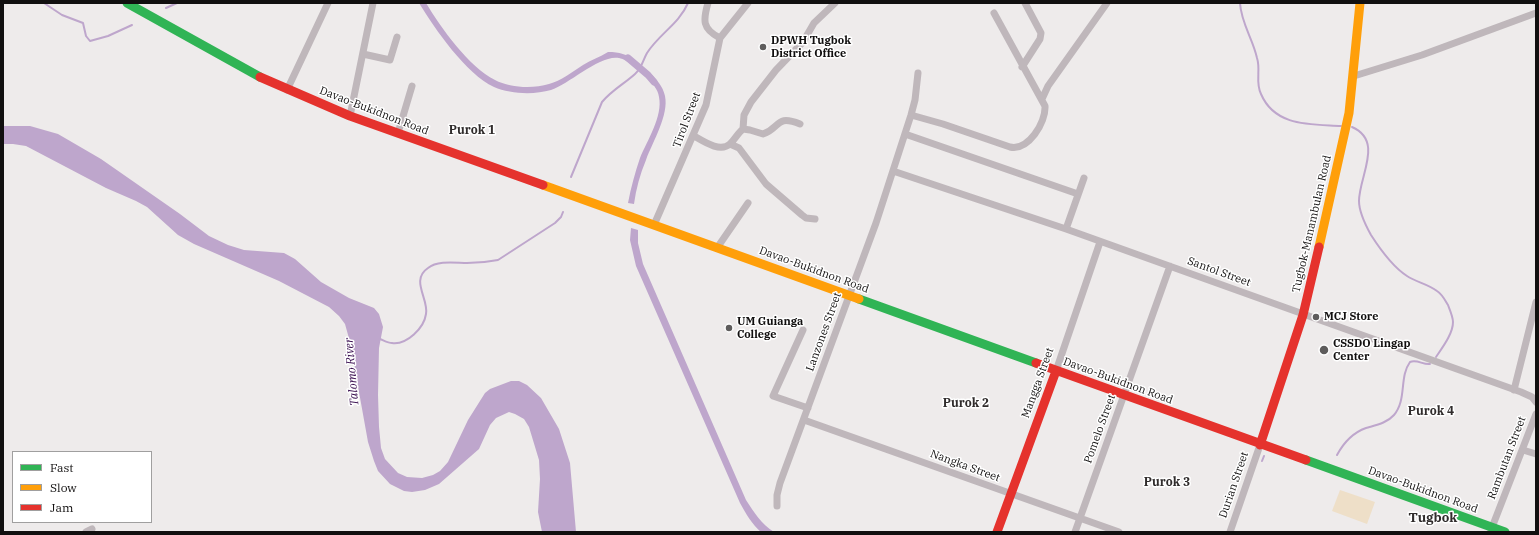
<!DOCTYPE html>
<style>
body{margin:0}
#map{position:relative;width:1539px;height:535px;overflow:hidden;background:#eeebeb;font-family:"IBM Plex Serif",serif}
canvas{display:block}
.frame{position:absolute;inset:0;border:4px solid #110f0f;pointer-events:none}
.legend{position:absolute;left:12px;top:451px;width:140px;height:72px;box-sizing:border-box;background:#fff;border:1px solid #a09f9f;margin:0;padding:5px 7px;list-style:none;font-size:12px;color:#110f0f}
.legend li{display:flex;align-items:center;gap:8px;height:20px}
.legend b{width:20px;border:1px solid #a09f9f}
</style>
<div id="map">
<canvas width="1539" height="535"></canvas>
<div class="frame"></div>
<ul class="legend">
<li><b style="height:5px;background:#30b455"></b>Fast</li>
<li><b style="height:5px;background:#ff9f0a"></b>Slow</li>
<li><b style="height:5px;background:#e5322d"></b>Jam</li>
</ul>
</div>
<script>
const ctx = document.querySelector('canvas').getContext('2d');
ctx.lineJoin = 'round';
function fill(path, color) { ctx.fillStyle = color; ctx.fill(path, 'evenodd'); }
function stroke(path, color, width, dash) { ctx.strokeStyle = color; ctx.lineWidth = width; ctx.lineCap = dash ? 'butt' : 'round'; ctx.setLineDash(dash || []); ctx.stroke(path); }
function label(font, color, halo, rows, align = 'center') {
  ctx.font = font + ' "IBM Plex Serif",serif'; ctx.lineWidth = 3; ctx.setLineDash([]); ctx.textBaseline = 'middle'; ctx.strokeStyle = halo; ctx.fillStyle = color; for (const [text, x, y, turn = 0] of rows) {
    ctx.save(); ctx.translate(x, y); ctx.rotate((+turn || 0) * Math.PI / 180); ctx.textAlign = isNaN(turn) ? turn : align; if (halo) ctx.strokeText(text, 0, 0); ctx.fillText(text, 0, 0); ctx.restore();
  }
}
fill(new Path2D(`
 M 1340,490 L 1375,502 L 1367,524 L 1332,511 Z`), '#eedfc8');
fill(new Path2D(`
 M 419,3 L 426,3 C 441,28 469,67 495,80 C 510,88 533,89 549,84 C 561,81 572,72 583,65 C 591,60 600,57 608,52 C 620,52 626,54 636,61 L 632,65 C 628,62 624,59 619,58 C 601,54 569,84 551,90 C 534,95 510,94 494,87 C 466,74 435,29 419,3 Z
 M 650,73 C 656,79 663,86 665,96 C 669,115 653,141 646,160 C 640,174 636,189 634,204 L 628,203 C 631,187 635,173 640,158 C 647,141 663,116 659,97 C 658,89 652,83 646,77 Z
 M 3,126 L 30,126 L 58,134 L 101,159 L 180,214 L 209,236 L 228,245 L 244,250 L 284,253 L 295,259 L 321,282 L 349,298 L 374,308 L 379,314 L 383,327 L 379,348 L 378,395 L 379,427 L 381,448 L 385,459 L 398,473 L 407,477 L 422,478 L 433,475 L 440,471 L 448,462 L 468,420 L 485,393 L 490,389 L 511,381 L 519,381 L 527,385 L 541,398 L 559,429 L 570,463 L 576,532 L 542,532 L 538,512 L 540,479 L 539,460 L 529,427 L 524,419 L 515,414 L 509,412 L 496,418 L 490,425 L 479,449 L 439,484 L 425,490 L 412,492 L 404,491 L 390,484 L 378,471 L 374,461 L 368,442 L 350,342 L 345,324 L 339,316 L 329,307 L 279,281 L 194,244 L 178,235 L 147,207 L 136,201 L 106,188 L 26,146 L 13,144 L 3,144 Z
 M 631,228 L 638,230 L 638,243 L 643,264 L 746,500 C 754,512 761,524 774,532 L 761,532 C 752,524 746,514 740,503 L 636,266 L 630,240 Z`), '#bea6cc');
stroke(new Path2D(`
 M 44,3 L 62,15 L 83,23 L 86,36 L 90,41 L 108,36 L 132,25
 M 1240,3 C 1241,23 1253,39 1257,58 C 1261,70 1255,82 1261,94 C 1275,127 1311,124 1341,126
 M 166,8 L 177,3
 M 1352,127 C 1384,141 1359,176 1359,201 C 1359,211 1366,226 1371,235 C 1380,249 1393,267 1407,276 C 1416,282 1428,284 1437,291 C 1442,294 1445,300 1448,305 C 1450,310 1453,317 1453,322 C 1453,334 1442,348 1436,357
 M 571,177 L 602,102 C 612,90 624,84 635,74 C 642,68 643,60 647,53 C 659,34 679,24 688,3
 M 380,339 C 383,340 388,343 392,343 C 407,345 424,328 426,314 C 429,299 410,280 428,268 C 438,260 456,263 467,263 C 477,263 488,262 498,260 L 555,223 L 561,217 L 563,212
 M 1337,455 C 1344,442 1352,433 1366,428 C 1376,425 1387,423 1394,415 C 1407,400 1399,377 1410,362 C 1417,359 1423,365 1430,364
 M 1262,461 L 1264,456`), '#bea6cc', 2);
stroke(new Path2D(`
 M 628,58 L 648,75 L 654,82`), '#bea6cc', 7);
stroke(new Path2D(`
 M 708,3 C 703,20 702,29 720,38
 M 363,54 L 390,60 L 397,37
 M 1022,67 L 1040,39 L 1041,33 L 1025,3
 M 1354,76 L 1422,55 L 1536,13
 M 287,90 L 328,3
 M 1042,99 L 1048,86 L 1107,3
 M 911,115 L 943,124 L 1010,147 C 1028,151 1046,123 1045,106 L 994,13
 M 350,116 L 373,3
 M 743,129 L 744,115 L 751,102 L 776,70 L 803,42 L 814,23 L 835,3
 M 398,133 L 412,86
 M 905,134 L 1078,194
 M 694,136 C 703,141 720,153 730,144 C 735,139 738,133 743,129 L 750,130 L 763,134 C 781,128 775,114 800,124
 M 730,144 L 739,148 L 766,184 L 802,215 L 806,218 L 815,219
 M 893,171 L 1066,229 L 1521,392 L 1532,397 L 1536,402
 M 654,225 L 706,105 L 720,38 L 748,3
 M 1066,229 L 1084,178
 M 717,248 L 748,203
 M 803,330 L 773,396 L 808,408
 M 1056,371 L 1100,242
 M 1514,390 L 1536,302
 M 804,420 L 1119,532
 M 1523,450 L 1536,454
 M 777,506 L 777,495 L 780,483 L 876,223 L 911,115 L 915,100 L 918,73
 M 1491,530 L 1536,414
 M 86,532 L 92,529
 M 1075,532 L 1170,266
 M 1230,532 L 1260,445`), '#bfb7bb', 7);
stroke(new Path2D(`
 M 127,3 L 260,77
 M 859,299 L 1036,363
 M 1306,460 L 1505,532`), '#30b455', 9);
stroke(new Path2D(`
 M 543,185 L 859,299
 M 1319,247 L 1349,113 L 1360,3`), '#ff9f0a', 9);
stroke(new Path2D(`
 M 260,77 L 350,116 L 543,185
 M 1036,363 L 1306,460
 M 1260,445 L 1303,315 L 1319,247
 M 997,532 L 1056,371`), '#e5322d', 9);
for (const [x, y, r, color] of [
 [763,47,4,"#5e5c5c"],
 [1316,317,4,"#5e5c5c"],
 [729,328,4,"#5e5c5c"],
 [1324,350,5,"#5e5c5c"]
]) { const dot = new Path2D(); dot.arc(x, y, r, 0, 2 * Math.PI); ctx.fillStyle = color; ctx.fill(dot); stroke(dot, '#fff', 1.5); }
label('bold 11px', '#110f0f', '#fff', [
 ["DPWH Tugbok",771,41],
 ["District Office",771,54],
 ["MCJ Store",1324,317],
 ["UM Guianga",737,322],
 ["College",737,335],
 ["CSSDO Lingap",1333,344],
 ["Center",1333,357]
], 'left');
label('11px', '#110f0f', '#fff', [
 ["Davao-Bukidnon Road",374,111,21],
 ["Tirol Street",687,120,-69],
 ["Tugbok-Manambulan Road",1312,224,-77],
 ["Davao-Bukidnon Road",814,270,20],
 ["Santol Street",1219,272,20],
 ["Lanzones Street",824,332,-70],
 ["Davao-Bukidnon Road",1118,381,20],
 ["Mangga Street",1038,383,-70],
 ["Pomelo Street",1100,429,-70],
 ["Rambutan Street",1507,458,-69],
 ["Nangka Street",965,466,20],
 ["Durian Street",1234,485,-71],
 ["Davao-Bukidnon Road",1423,490,20]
]);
label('bold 12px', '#302c2c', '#fff', [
 ["Purok 1",472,131],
 ["Purok 2",966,404],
 ["Purok 4",1431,412],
 ["Purok 3",1167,483]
]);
label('italic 12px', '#3b1051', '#fff', [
 ["Talomo River",352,372,-95]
]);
label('bold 13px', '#302c2c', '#fff', [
 ["Tugbok",1433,518]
]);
</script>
